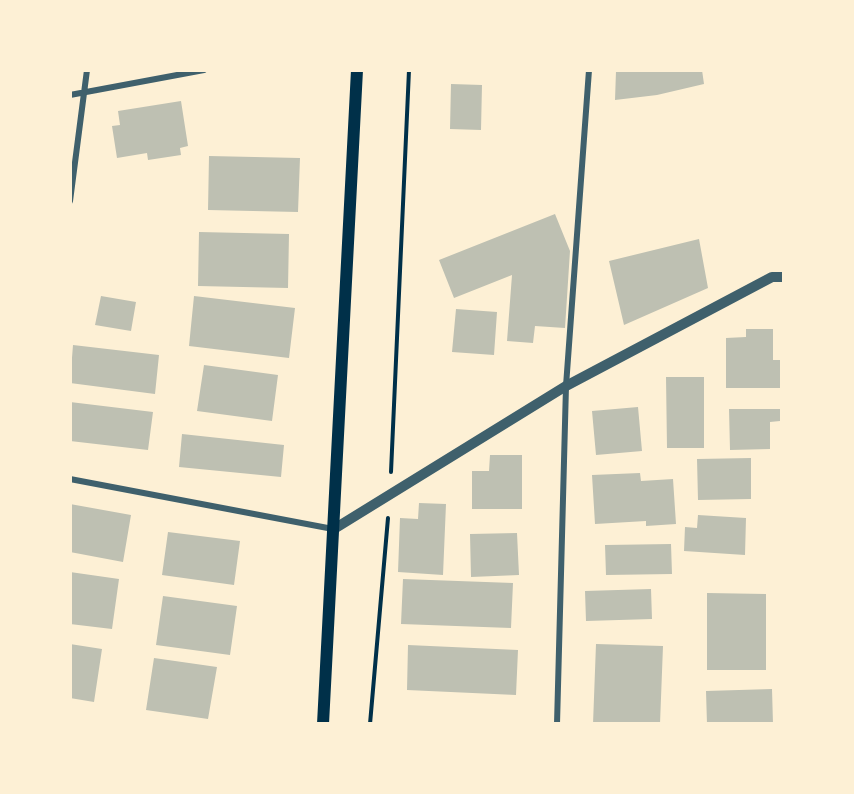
<!DOCTYPE html>
<style>
body{margin:0}
#map{position:relative;width:854px;height:794px;overflow:hidden;background:#fdf0d5;font-family:"Fira Sans",sans-serif}
canvas{display:block}
.frame{position:absolute;inset:0;border:72px solid #fdf0d5;pointer-events:none}
</style>
<div id="map">
<canvas width="854" height="794"></canvas>
<div class="frame"></div>
</div>
<script>
const ctx = document.querySelector('canvas').getContext('2d');
ctx.lineJoin = 'round';
function fill(path, color) { ctx.fillStyle = color; ctx.fill(path, 'evenodd'); }
function stroke(path, color, width, dash) { ctx.strokeStyle = color; ctx.lineWidth = width; ctx.lineCap = dash ? 'butt' : 'round'; ctx.setLineDash(dash || []); ctx.stroke(path); }
fill(new Path2D(`
 M 619,70 L 702,70 L 704,84 L 657,95 L 615,100 L 616,71 Z
 M 451,84 L 482,85 L 481,130 L 450,129 Z
 M 181,101 L 188,146 L 180,148 L 181,155 L 148,160 L 147,153 L 117,158 L 112,126 L 120,125 L 118,111 Z
 M 209,156 L 300,158 L 298,212 L 208,210 Z
 M 555,214 L 570,251 L 565,328 L 535,326 L 533,343 L 507,341 L 512,275 L 454,298 L 439,260 Z
 M 199,232 L 289,234 L 288,288 L 198,286 Z
 M 699,239 L 708,288 L 624,325 L 609,261 Z
 M 101,296 L 136,302 L 131,331 L 95,325 Z
 M 194,296 L 295,308 L 289,358 L 189,346 Z
 M 456,309 L 497,312 L 494,355 L 452,352 Z
 M 746,329 L 773,329 L 773,360 L 780,360 L 780,388 L 726,388 L 726,338 L 746,337 Z
 M 73,345 L 159,355 L 155,394 L 70,383 Z
 M 204,365 L 278,375 L 272,421 L 197,411 Z
 M 666,377 L 704,377 L 704,448 L 667,448 Z
 M 70,402 L 153,412 L 148,450 L 70,441 Z
 M 638,407 L 642,451 L 596,455 L 592,411 Z
 M 729,409 L 780,409 L 780,421 L 770,422 L 770,449 L 730,450 Z
 M 182,434 L 284,445 L 281,477 L 179,467 Z
 M 490,455 L 522,455 L 522,509 L 472,509 L 472,471 L 489,471 Z
 M 751,458 L 751,499 L 698,500 L 697,459 Z
 M 640,473 L 641,481 L 673,479 L 676,524 L 646,526 L 646,521 L 595,524 L 592,475 Z
 M 419,503 L 446,504 L 443,575 L 398,572 L 400,518 L 418,519 Z
 M 70,504 L 131,515 L 123,562 L 70,552 Z
 M 698,515 L 746,518 L 745,555 L 684,551 L 685,527 L 697,528 Z
 M 168,532 L 240,541 L 234,585 L 162,575 Z
 M 517,533 L 519,575 L 471,577 L 470,534 Z
 M 671,544 L 672,574 L 606,575 L 605,545 Z
 M 70,572 L 119,579 L 112,629 L 70,624 Z
 M 403,579 L 513,583 L 511,628 L 401,624 Z
 M 651,589 L 652,619 L 586,621 L 585,591 Z
 M 707,593 L 766,594 L 766,670 L 707,670 Z
 M 163,596 L 237,606 L 230,655 L 156,645 Z
 M 70,644 L 102,649 L 94,702 L 70,698 Z
 M 596,644 L 663,646 L 660,724 L 593,724 Z
 M 408,645 L 518,650 L 516,695 L 407,690 Z
 M 154,658 L 217,667 L 208,719 L 146,710 Z
 M 772,689 L 773,724 L 707,724 L 706,691 Z`), '#bec0b2');
stroke(new Path2D(`
 M 391,472 L 409,70
 M 370,724 L 388,518`), '#003049', 4);
stroke(new Path2D(`
 M 70,95 L 204,70
 M 70,201 L 87,70
 M 70,479 L 333,529
 M 557,724 L 566,386 L 589,70`), '#3f606c', 6);
stroke(new Path2D(`
 M 334,529 L 566,386 L 772,277 L 784,277`), '#3f606c', 10);
stroke(new Path2D(`
 M 323,724 L 357,70`), '#003049', 12);
</script>
